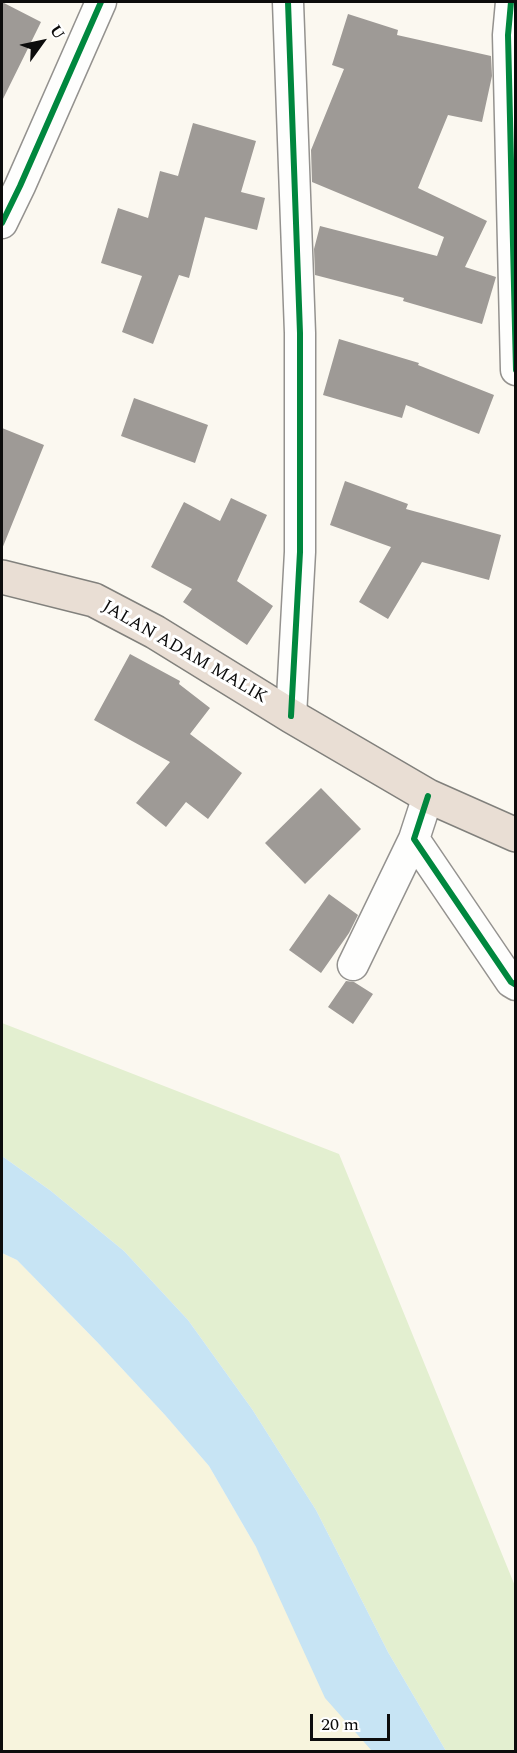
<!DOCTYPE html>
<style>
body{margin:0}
#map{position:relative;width:517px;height:1753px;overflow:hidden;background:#fbf8f0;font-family:Spectral,serif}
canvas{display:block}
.frame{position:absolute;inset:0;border:3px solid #0c0c0c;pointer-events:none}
.north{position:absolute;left:12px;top:12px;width:60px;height:60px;-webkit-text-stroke:4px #fff;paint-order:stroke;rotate:57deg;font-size:16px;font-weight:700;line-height:24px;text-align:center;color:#0c0c0c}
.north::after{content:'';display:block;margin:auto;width:21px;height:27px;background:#0c0c0c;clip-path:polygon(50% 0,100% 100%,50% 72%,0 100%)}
.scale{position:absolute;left:310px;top:1714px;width:80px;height:27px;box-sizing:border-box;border:3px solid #0c0c0c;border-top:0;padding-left:8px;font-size:18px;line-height:21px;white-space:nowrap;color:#0c0c0c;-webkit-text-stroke:4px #fff;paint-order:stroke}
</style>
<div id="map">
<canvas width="517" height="1753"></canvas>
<div class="frame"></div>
<div class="north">U</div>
<div class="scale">20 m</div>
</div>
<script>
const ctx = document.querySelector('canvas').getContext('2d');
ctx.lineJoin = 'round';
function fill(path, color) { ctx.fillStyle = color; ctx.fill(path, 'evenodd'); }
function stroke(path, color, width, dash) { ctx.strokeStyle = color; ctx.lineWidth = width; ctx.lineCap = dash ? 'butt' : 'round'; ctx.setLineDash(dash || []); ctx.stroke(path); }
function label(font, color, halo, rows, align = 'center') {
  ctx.font = font + ' Spectral,serif'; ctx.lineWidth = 6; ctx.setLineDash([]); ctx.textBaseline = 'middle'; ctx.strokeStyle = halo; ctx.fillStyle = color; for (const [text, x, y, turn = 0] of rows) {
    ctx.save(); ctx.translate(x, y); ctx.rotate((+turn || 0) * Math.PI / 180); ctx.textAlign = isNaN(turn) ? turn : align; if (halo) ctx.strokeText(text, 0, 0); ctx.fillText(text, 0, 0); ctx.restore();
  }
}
fill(new Path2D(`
 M 2,1253 L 17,1260 L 100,1345 L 165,1415 L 209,1466 L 256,1547 L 372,1751 L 2,1751 Z`), '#f7f4dd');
fill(new Path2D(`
 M 2,1023 L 339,1154 L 515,1586 L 515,1751 L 446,1751 L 388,1652 L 316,1510 L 252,1409 L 188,1320 L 124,1251 L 51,1191 L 2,1156 Z`), '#e3efd0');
fill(new Path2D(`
 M 2,1156 L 51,1191 L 124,1251 L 188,1320 L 252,1409 L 316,1510 L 388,1652 L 446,1751 L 372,1751 L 325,1698 L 256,1547 L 209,1466 L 165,1415 L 100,1345 L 17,1260 L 2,1253 Z`), '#c7e4f4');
fill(new Path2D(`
 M 2,2 L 41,22 L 2,101 Z
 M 348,14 L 398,30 L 397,35 L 491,56 L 492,76 L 482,122 L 448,115 L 418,188 L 487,221 L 465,267 L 496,277 L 482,324 L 403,301 L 404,298 L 315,275 L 314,249 L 320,226 L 437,256 L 444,237 L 312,182 L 311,150 L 344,69 L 332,65 Z
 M 193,123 L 256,141 L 241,192 L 265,198 L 257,230 L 205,217 L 189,278 L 179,275 L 153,344 L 122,332 L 142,276 L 101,263 L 118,208 L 148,218 L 160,171 L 178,176 Z
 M 339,339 L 419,363 L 418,365 L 494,395 L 479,434 L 406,405 L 402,418 L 323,395 Z
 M 134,398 L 208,425 L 195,463 L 121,436 Z
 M 2,428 L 44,445 L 2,549 Z
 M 345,481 L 408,504 L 406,509 L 501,535 L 489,580 L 422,562 L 388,619 L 359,602 L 391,547 L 330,525 Z
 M 231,498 L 267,515 L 237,581 L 273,606 L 247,645 L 183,602 L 192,589 L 151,567 L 184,502 L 220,521 Z
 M 130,654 L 180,681 L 179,684 L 210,708 L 190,734 L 242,773 L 208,819 L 186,802 L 166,827 L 136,803 L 170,762 L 94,720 Z
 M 321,788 L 361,829 L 305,884 L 265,843 Z
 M 329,894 L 358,915 L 349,933 L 321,973 L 289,950 Z
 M 346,981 L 354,982 L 373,994 L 353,1024 L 328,1007 Z`), '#9e9a96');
const street = new Path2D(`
 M 288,2 L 300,333 L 300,552 L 291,716
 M 511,2 L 508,35 L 516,370
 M 2,223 L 20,186 L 101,2
 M 428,796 L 414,839 L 511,982 L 516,985
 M 353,965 L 414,839`);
const highway = new Path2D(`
 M 2,577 L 94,600 L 155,632 L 291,716 L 428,796 L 516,835`);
stroke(street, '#94928f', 33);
stroke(highway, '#81807c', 36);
stroke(street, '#fefefd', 30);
stroke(highway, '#e9ded4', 33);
stroke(new Path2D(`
 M 288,2 L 300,333 L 300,552 L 291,716
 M 511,2 L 508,35 L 516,370
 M 2,223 L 20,186 L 101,2
 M 428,796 L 414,839 L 511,982 L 516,985`), '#00873e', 6);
label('18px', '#0c0c0c', '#fff', [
 ["JALAN ADAM MALIK",184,653,30]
]);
</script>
